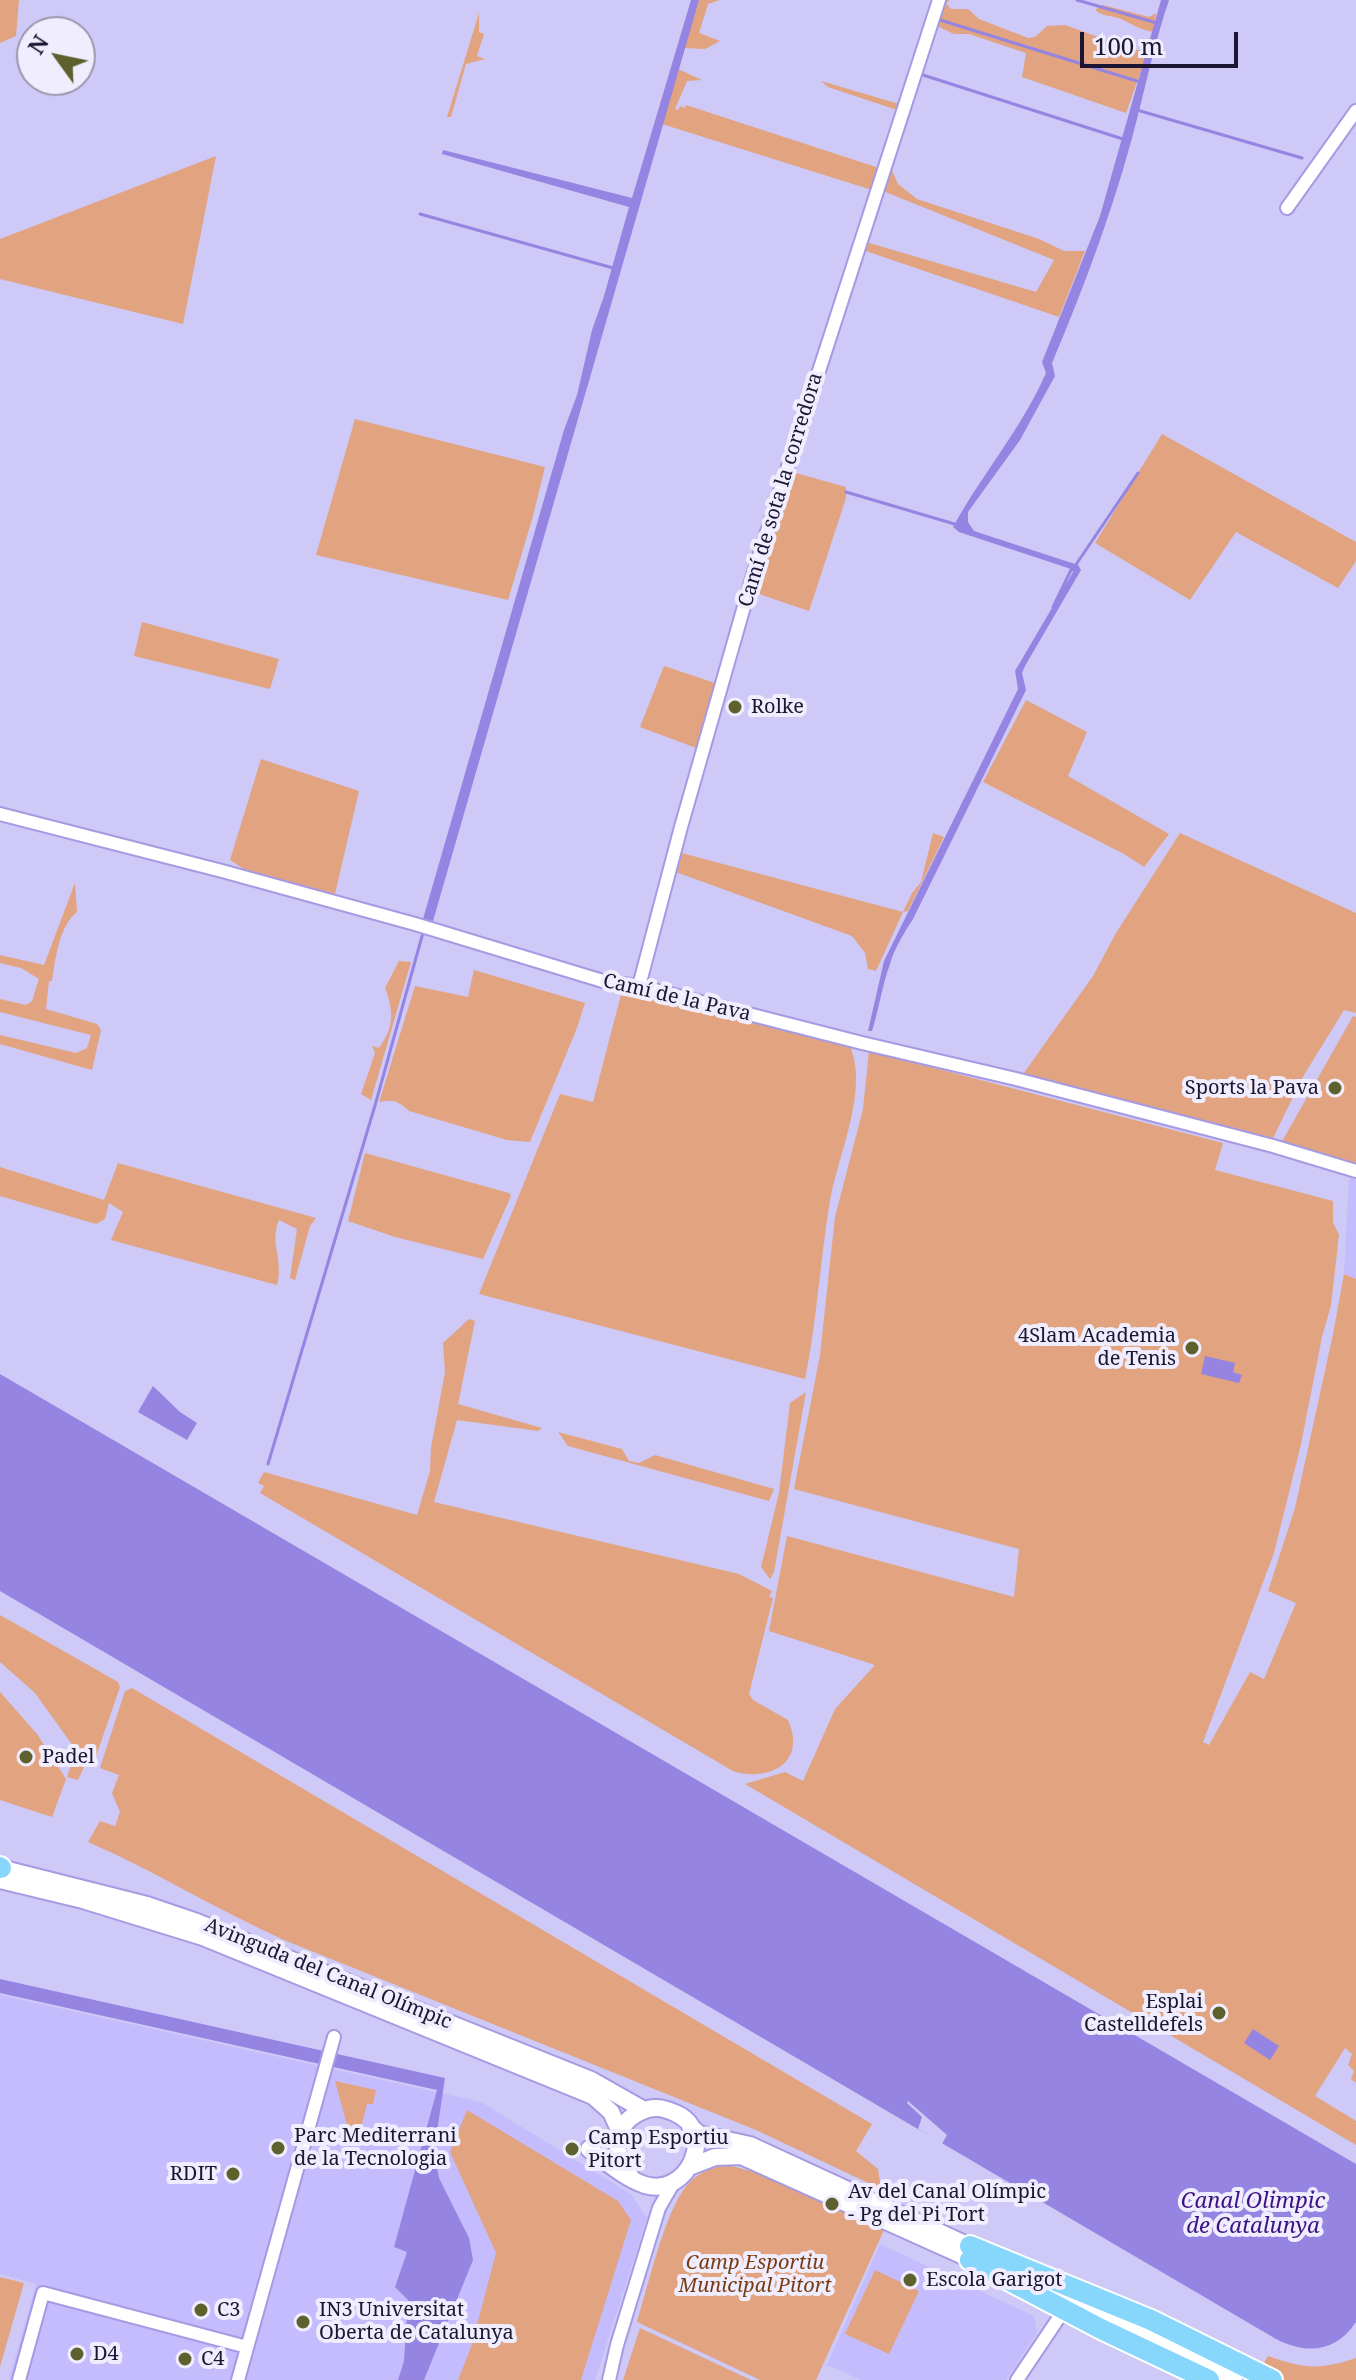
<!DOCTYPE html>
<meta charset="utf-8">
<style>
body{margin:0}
#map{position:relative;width:1356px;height:2380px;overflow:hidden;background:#cec9f6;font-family:"Noto Serif",serif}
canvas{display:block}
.north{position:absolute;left:16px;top:16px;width:80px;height:80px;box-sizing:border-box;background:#f0eefe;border:2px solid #9b98ac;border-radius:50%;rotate:303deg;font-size:22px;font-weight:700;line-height:32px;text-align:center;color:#1c1632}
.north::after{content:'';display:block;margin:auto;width:28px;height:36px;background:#5e602d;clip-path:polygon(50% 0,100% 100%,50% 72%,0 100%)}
.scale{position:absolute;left:1080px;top:32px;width:158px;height:36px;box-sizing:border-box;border:4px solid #1c1632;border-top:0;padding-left:10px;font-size:24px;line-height:28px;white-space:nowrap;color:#1c1632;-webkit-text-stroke:6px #f0eefe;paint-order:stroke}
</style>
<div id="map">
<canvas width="1356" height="2380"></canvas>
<div class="north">N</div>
<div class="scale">100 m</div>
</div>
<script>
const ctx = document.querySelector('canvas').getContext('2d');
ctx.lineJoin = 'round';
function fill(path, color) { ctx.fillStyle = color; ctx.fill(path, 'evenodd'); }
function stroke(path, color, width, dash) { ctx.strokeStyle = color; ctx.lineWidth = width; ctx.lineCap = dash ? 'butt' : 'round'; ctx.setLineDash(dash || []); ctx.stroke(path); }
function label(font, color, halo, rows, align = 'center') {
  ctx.font = font + ' "Noto Serif",serif'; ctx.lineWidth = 8; ctx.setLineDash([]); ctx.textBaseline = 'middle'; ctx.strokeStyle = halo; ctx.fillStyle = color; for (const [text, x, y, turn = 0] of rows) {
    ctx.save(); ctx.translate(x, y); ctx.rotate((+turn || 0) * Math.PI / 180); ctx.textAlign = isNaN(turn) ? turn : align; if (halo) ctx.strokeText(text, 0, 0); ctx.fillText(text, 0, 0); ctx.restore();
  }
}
fill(new Path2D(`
 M 1349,1178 L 1356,1180 L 1356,1279 L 1344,1274 Z
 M 0,1995 L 481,2102 L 631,2194 L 647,2218 L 595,2380 L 9,2380 L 36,2284 L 0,2274 Z
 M 880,2244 L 1034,2316 L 1037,2333 L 1006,2380 L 861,2380 L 827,2365 Z`), '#c5bcfe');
fill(new Path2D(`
 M 0,0 L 19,0 L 16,36 L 0,43 Z
 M 699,0 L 720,0 L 708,4 L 699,33 L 720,41 L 705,49 L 684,48 Z
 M 942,0 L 950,0 L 946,3 L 951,9 L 968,9 L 979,19 L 1028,38 L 1035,37 L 1047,26 L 1065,25 L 1131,49 L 1148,51 L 1126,113 L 1022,77 L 1026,53 L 969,34 L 954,34 L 935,25 Z
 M 1103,5 L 1149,17 L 1156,13 L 1153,32 C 1138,29 1134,25 1121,19 C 1112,15 1103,17 1095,10 Z
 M 479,13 L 479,32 L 484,34 L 477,56 L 485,59 L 466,64 L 451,117 L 447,117 Z
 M 678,69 L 702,80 L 687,81 L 675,109 L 678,110 L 680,106 L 685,108 L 686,105 L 879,168 L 872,190 L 662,124 Z
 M 821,81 L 899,104 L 897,110 L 828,87 Z
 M 216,156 L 183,324 L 0,279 L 0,239 Z
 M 891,168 L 898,184 L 917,199 L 1039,239 L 1064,251 L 1085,251 L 1059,317 L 863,250 L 866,242 L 1036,292 L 1054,260 L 883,191 Z
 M 355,419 L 545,467 L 533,516 L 508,600 L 316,555 Z
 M 1162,434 L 1356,542 L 1356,561 L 1338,588 L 1236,532 L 1190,600 L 1095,543 Z
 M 792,472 L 846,487 L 846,498 L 809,611 L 756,593 Z
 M 142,622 L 279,659 L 270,689 L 134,656 Z
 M 664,666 L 718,684 L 699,749 L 640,727 Z
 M 1026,700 L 1087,732 L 1068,776 L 1169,834 L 1144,867 L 1124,854 L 983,782 Z
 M 261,759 L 359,791 L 335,894 L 247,871 L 230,860 Z
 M 933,833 L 944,837 L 908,911 L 903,912 L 876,971 L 868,969 L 865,953 L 852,936 L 673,871 L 678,852 L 903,912 L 912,893 L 921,882 Z
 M 1180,833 L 1356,913 L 1356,1013 L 1344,1010 L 1304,1075 L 1271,1142 L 1021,1077 L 1093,976 L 1116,933 Z
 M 75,883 L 77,912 C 59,926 55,960 52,981 L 49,981 L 46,1009 L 97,1024 L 101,1030 L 92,1070 L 0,1044 L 0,1035 L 76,1053 L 87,1048 L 91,1035 L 0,1012 L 0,999 L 26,1005 L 32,1001 L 39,979 L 21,968 L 0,963 L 0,955 L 44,965 Z
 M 399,961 L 411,962 L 371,1100 L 361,1094 L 375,1053 L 372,1046 L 379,1048 C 394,1028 394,1011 385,988 Z
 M 474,970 L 585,1003 L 577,1028 L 530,1142 L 507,1140 L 409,1111 C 398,1101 393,1099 379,1102 L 415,986 L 468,997 Z
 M 622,991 L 670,998 L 849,1044 C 870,1088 838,1155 830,1201 C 820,1260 817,1320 805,1379 L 479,1294 L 560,1094 L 593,1102 Z
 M 1353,1016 L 1356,1017 L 1356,1164 L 1280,1145 Z
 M 869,1051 L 1223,1143 L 1215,1170 L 1333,1201 L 1333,1222 L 1339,1235 L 1331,1305 L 1322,1337 L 1301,1444 L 1274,1553 L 1203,1742 L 1209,1745 L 1250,1672 L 1264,1679 L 1296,1603 L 1268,1591 L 1295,1508 L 1333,1334 L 1344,1274 L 1356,1279 L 1356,2083 L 1351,2079 L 1354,2071 L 1348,2065 L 1352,2054 L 1345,2048 L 1315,2096 L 1356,2121 L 1356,2145 L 745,1784 L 785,1772 L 803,1781 L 835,1709 L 875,1665 L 769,1631 L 787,1536 L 1014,1597 L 1019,1549 L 794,1489 L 820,1355 L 835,1217 L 863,1109 Z
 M 365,1153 L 509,1193 L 511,1196 L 483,1259 L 395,1237 L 348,1221 Z
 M 118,1163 L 316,1218 L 310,1226 L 295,1280 L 290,1278 L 297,1229 L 279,1220 C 269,1243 284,1260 277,1285 L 111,1240 L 123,1212 L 109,1203 L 105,1219 L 96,1224 L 0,1196 L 0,1167 L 104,1200 Z
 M 469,1319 L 475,1321 L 458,1404 L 542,1428 L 538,1431 L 457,1420 L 434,1502 L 739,1574 L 772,1591 L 769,1597 L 773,1598 L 749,1694 L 753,1700 L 788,1720 C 791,1728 794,1736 793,1744 C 791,1773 755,1779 733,1771 L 260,1493 L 264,1486 L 258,1483 L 264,1472 L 417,1515 L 430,1471 L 431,1448 L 445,1372 L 443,1343 Z
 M 806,1392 L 774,1572 L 770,1579 L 761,1567 L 779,1493 L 790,1403 Z
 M 558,1432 L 622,1449 L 629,1461 L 639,1463 L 655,1455 L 774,1489 L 769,1501 L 568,1446 Z
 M 0,1615 L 118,1682 L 120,1687 L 93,1765 L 86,1763 L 78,1780 L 67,1777 L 76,1750 L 35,1693 L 0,1662 Z
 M 132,1688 L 872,2124 L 856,2151 L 878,2169 L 881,2189 L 756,2130 L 284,1940 C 217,1910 155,1871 88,1842 L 100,1821 L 115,1826 L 120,1812 L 112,1793 L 119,1775 L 100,1768 L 125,1691 Z
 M 0,1692 L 37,1734 L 66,1779 L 52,1817 L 0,1800 Z
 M 335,2081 L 376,2090 L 373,2104 L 367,2104 L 361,2128 L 347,2125 Z
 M 467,2110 L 618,2201 L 631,2220 L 581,2380 L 458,2380 L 471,2347 L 496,2253 L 450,2152 Z
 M 729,2165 L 757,2173 L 884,2230 L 816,2380 L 760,2380 L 637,2322 C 648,2287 666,2205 690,2182 C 701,2171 713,2167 729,2165 Z
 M 875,2270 L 919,2291 L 889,2354 L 845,2334 Z
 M 0,2277 L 24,2283 L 0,2367 Z
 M 640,2328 L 751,2380 L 623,2380 Z
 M 1268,2356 C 1305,2369 1319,2370 1356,2358 L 1356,2380 L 1282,2380 L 1260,2370 Z`), '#e1a380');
fill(new Path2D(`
 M 691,0 L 699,0 L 433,921 L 423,919 L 564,430 L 577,395 L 592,330 L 604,296 L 629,207 L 442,154 L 443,150 L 632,198 Z
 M 1161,0 L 1169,0 C 1157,35 1149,71 1140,107 C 1119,194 1087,280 1052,363 L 1055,376 L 1020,440 L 968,512 L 968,522 L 974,531 L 1078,565 L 1081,570 L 1025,666 L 1022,673 L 1026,690 L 913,919 C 904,933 895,947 890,964 C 882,986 879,1009 872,1031 L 868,1031 L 884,961 L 1018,689 L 1015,671 L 1073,572 L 1071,569 L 959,532 L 953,527 C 982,474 1022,428 1046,373 L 1042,362 L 1100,216 Z
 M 1205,1356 L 1235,1363 L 1233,1372 L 1242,1375 L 1239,1383 L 1201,1374 Z
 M 0,1374 L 1356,2164 L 1356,2322 C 1336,2352 1307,2355 1276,2339 L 0,1591 Z
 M 153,1386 L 180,1412 L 197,1423 L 187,1440 L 138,1412 Z
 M 0,1979 L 445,2078 L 434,2152 L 439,2178 L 469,2238 L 473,2260 L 424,2380 L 398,2380 L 404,2361 L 408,2300 L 395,2287 L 407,2252 L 394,2247 L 437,2090 L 0,1993 Z
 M 1253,2029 L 1279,2046 L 1270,2060 L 1244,2043 Z`), '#9584e2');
fill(new Path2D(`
 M 908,2101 L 947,2135 L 942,2144 L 918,2129 L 922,2117 L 907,2103 Z`), '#cec9f6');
stroke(new Path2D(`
 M 1077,0 L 1157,23
 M 940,20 L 1140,82
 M 923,75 L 1126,140
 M 1137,110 L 1302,158
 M 420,214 L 613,268
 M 846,492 L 958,525
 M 1075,566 L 1138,473
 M 1053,607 L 1072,568
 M 268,1464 L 376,1102 L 424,929`), '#9584e2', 3);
const minor = new Path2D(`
 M 1287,208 L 1356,111
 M 0,814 L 222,871 L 415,924 L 606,982 L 639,986 L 862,1043 L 1016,1079 L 1273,1146 L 1356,1171
 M 639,986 L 681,827 L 753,575 L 939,0
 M 19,2380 L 43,2293 L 247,2347
 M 238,2380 L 334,2037
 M 609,2380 L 617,2345 L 659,2208 L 674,2182
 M 1017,2380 L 1064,2310`);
const tertiary = new Path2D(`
 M 0,1868 L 147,1905 L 194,1921 L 591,2080 L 644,2110
 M 0,1880 L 83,1900 L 203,1937 L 593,2096 L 611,2112 L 620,2132
 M 690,2126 L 699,2134 L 750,2145 L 980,2251
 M 589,2149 C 605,2161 626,2179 645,2185 C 688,2198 718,2131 675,2113 C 662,2107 652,2106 640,2112 C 611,2126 613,2157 632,2178
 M 689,2167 L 715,2157 L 741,2156 L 979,2263
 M 1057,2291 L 1126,2329 L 1234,2380`);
const trunk = new Path2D(`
 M 0,1867 L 1,1868
 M 970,2246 L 1151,2320 L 1272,2380
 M 970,2260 L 1101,2329 L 1209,2380`);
stroke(minor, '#a69ae3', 16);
stroke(tertiary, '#a69ae3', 20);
stroke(trunk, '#fff', 24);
stroke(minor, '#fff', 12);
stroke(tertiary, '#fff', 16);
stroke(trunk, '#87d6fb', 20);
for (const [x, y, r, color] of [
 [735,707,8,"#5e602d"],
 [1335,1088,8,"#5e602d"],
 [1192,1348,8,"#5e602d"],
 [26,1757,8,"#5e602d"],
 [1219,2013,8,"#5e602d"],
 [278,2148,8,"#5e602d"],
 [572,2149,8,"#5e602d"],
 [233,2174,8,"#5e602d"],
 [832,2204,8,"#5e602d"],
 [910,2280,8,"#5e602d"],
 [201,2310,8,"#5e602d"],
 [303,2322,8,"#5e602d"],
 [77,2354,8,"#5e602d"],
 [185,2359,8,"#5e602d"]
]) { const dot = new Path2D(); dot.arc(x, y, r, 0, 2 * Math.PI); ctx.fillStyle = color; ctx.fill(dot); stroke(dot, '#f0eefe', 3); }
label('20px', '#1c1632', '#f0eefe', [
 ["Camí de sota la corredora",781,490,-73],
 ["Camí de la Pava",677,998,13],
 ["Avinguda del Canal Olímpic",328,1974,22]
]);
label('20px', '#1c1632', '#f0eefe', [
 ["Rolke",751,707],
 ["Sports la Pava",1319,1088,"right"],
 ["4Slam Academia",1176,1336,"right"],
 ["de Tenis",1176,1359,"right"],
 ["Padel",42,1757],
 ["Esplai",1203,2002,"right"],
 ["Castelldefels",1203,2025,"right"],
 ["Parc Mediterrani",294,2136],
 ["de la Tecnologia",294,2159],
 ["Camp Esportiu",588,2138],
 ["Pitort",588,2161],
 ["RDIT",217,2174,"right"],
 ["Av del Canal Olímpic",848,2192],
 ["- Pg del Pi Tort",848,2215],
 ["Escola Garigot",926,2280],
 ["C3",217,2310],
 ["IN3 Universitat",319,2310],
 ["Oberta de Catalunya",319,2333],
 ["D4",93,2354],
 ["C4",201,2359]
], 'left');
label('italic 20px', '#793c12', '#f0eefe', [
 ["Camp Esportiu",755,2263],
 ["Municipal Pitort",755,2286]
]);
label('italic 22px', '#3c1283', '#f0eefe', [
 ["Canal Olimpic",1253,2202],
 ["de Catalunya",1253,2227]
]);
</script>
